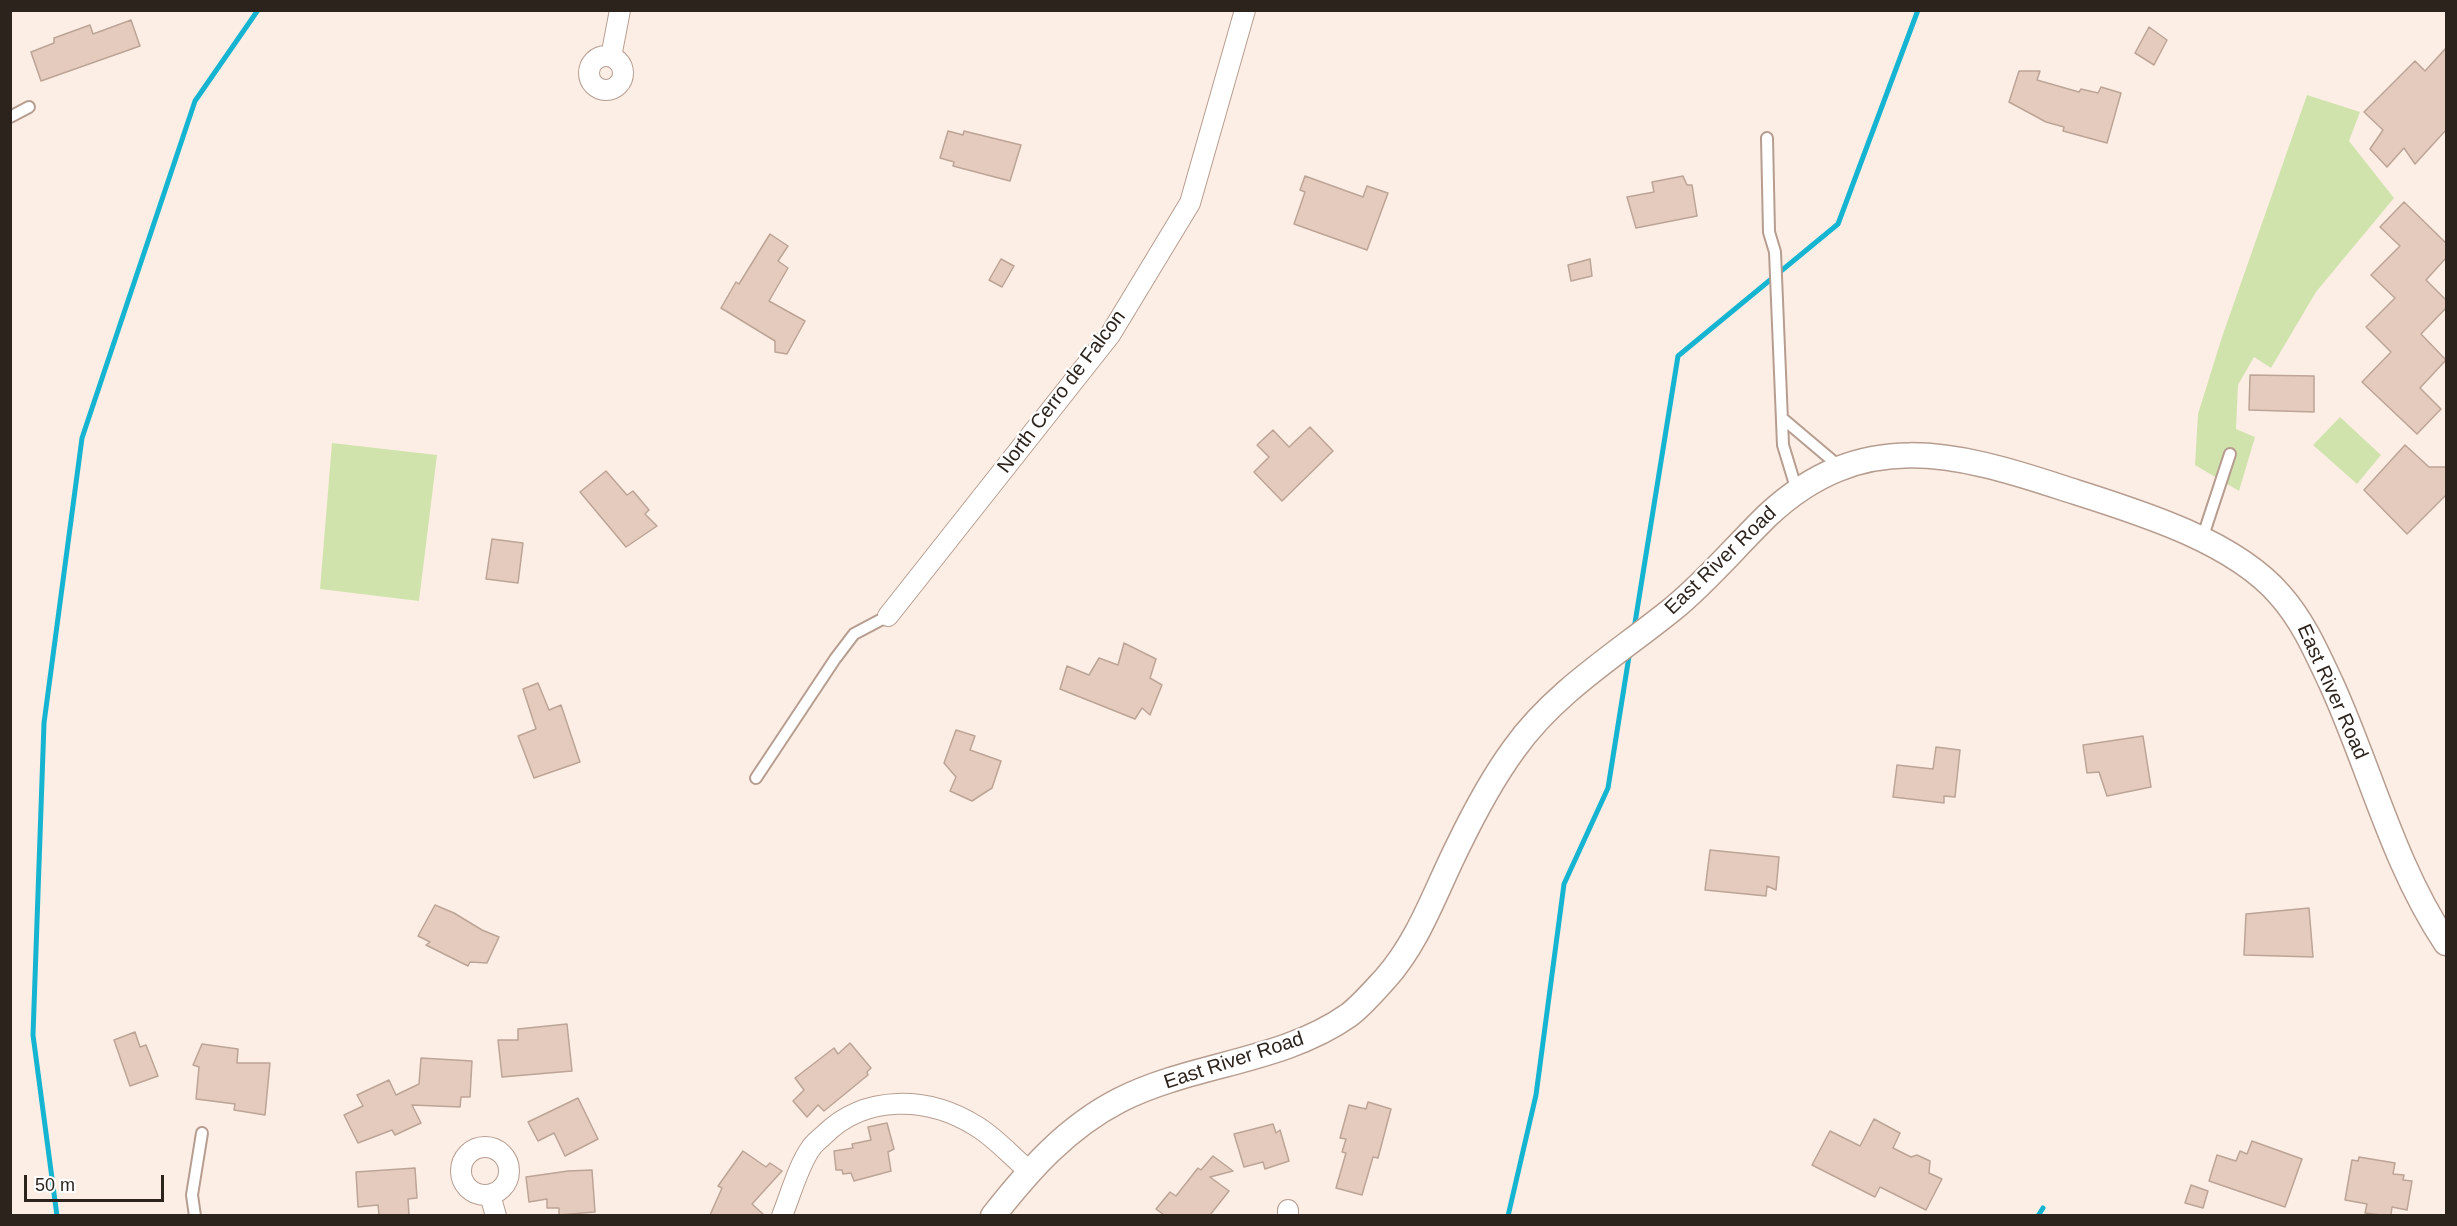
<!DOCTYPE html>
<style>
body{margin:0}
#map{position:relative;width:2457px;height:1226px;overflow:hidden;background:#fdeee5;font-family:Helvetica,sans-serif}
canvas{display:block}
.frame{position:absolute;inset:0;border:12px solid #2c231d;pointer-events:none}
.scale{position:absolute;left:24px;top:1175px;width:140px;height:27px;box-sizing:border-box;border:3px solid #2c231d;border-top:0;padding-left:8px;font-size:18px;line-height:21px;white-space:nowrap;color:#2c231d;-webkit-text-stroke:4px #fff;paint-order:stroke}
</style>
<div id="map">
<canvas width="2457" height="1226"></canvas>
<div class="frame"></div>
<div class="scale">50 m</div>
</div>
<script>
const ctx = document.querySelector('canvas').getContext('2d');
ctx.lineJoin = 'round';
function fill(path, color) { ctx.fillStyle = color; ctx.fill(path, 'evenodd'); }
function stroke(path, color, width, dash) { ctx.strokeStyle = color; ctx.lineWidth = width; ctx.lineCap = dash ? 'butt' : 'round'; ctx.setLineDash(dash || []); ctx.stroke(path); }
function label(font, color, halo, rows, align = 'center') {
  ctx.font = font + ' Helvetica,sans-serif'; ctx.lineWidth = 4.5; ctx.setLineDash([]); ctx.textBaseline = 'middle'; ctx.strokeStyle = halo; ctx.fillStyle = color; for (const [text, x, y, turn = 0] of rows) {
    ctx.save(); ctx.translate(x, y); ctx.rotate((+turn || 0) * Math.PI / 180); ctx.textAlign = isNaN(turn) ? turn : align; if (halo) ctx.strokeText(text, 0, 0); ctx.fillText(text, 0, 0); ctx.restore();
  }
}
fill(new Path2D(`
 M 2307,95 L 2360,112 L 2349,141 L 2394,198 L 2316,292 L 2271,368 L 2254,357 L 2238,385 L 2236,429 L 2255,437 L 2239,491 L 2195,465 L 2198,414 L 2222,337 Z
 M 2340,417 L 2381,455 L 2357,484 L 2313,445 Z
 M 332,443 L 437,455 L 419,601 L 320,589 Z`), '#d0e3ad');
stroke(new Path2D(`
 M 1634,629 L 1678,356 L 1838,224 L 1918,10
 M 57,1216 L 33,1035 L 44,723 L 82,438 L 195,101 L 258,10
 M 1508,1216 L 1536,1095 L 1564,884 L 1608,788 L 1630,650
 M 2038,1216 L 2043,1208`), '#15b4d1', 5);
const building = new Path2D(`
 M 131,20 L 140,46 L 41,81 L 31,52 L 54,43 L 54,38 L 90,25 L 93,34 Z
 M 2149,27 L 2167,40 L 2154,65 L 2135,53 Z
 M 2446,48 L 2446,130 L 2415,164 L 2404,148 L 2387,167 L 2370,149 L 2383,130 L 2364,112 L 2415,61 L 2425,71 Z
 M 2019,71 L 2040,71 L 2037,80 L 2079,92 L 2081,89 L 2098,93 L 2101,87 L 2121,93 L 2107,143 L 2063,131 L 2064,127 L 2046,122 L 2009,102 Z
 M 948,131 L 963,135 L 964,131 L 1021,145 L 1010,181 L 953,166 L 954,162 L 940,158 Z
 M 1305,176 L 1363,197 L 1367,186 L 1388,193 L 1367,250 L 1294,224 L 1305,192 L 1300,190 Z
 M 1683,176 L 1687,185 L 1692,185 L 1697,216 L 1636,228 L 1627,197 L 1654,192 L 1652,182 Z
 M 2404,202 L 2446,243 L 2446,258 L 2426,280 L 2446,300 L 2446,308 L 2421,334 L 2446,360 L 2420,388 L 2441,409 L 2417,434 L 2362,382 L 2391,352 L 2366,327 L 2395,298 L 2371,275 L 2400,246 L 2380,227 Z
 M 770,234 L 788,246 L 778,261 L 788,268 L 769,301 L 805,321 L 787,354 L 775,352 L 775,341 L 721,308 L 736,282 L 739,284 Z
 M 1001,259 L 1014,266 L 1002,287 L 989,280 Z
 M 1590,259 L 1592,276 L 1571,281 L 1568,265 Z
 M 2250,375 L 2314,376 L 2314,412 L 2249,410 Z
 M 1310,427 L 1333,451 L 1282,501 L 1254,472 L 1269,457 L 1257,445 L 1273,430 L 1289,447 Z
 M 2405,445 L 2429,467 L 2446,467 L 2446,495 L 2407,534 L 2364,490 Z
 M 606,471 L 627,495 L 633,491 L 649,510 L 645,514 L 657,526 L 626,547 L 580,492 Z
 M 492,539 L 523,543 L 518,583 L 486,579 Z
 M 1124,643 L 1156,659 L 1150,678 L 1162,685 L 1150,715 L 1142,708 L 1135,719 L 1060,689 L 1067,666 L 1089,675 L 1099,658 L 1118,665 Z
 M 538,683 L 549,710 L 561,705 L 580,762 L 534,778 L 518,736 L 536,729 L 523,689 Z
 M 956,730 L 975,736 L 970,750 L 1001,761 L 992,788 L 972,801 L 950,791 L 956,777 L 944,763 Z
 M 2143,736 L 2151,787 L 2107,796 L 2099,772 L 2087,773 L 2083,745 Z
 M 1936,747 L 1960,750 L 1955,797 L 1944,796 L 1944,803 L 1893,797 L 1897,765 L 1933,769 Z
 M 1710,850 L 1779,857 L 1776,890 L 1767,886 L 1766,896 L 1705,890 Z
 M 435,905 L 454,913 L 482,930 L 499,937 L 487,963 L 470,962 L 468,966 L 426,945 L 430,942 L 418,936 Z
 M 2309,908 L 2313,957 L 2244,955 L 2246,914 Z
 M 567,1024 L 572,1071 L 502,1077 L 498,1040 L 518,1040 L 518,1029 Z
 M 135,1032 L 140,1047 L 146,1045 L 158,1076 L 130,1086 L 114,1040 Z
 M 850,1043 L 871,1068 L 867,1072 L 868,1075 L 824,1111 L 818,1105 L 807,1117 L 793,1101 L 804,1090 L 795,1078 L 834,1048 L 838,1054 Z
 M 202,1044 L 238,1049 L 237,1063 L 270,1063 L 265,1115 L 234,1110 L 235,1104 L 196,1099 L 199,1067 L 193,1065 Z
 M 421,1058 L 472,1061 L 470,1097 L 461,1097 L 460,1107 L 412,1105 L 421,1123 L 395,1135 L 392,1130 L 358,1143 L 344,1115 L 363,1106 L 357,1095 L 389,1080 L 396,1095 L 419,1084 Z
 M 578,1098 L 598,1139 L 565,1156 L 554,1133 L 538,1141 L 528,1122 Z
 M 1368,1102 L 1391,1109 L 1378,1158 L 1373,1157 L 1362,1195 L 1336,1188 L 1346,1153 L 1342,1152 L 1346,1139 L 1340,1138 L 1349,1105 L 1366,1109 Z
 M 1874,1119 L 1900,1133 L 1893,1148 L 1911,1157 L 1917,1155 L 1930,1161 L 1929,1173 L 1942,1179 L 1926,1210 L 1880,1187 L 1875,1197 L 1812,1165 L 1830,1131 L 1860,1146 Z
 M 887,1123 L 894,1149 L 888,1152 L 891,1171 L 854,1181 L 851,1173 L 843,1174 L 842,1170 L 836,1170 L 834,1151 L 853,1148 L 852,1144 L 871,1140 L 868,1127 Z
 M 1273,1124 L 1276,1133 L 1280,1130 L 1289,1161 L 1265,1169 L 1263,1162 L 1244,1167 L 1234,1134 Z
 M 2252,1141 L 2302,1159 L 2285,1207 L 2209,1181 L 2217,1155 L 2236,1161 L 2240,1151 L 2247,1154 Z
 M 743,1151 L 766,1167 L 770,1163 L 782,1171 L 752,1204 L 764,1215 L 710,1215 L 722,1188 L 718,1186 Z
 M 1213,1156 L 1233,1171 L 1210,1177 L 1229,1191 L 1210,1215 L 1164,1215 L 1156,1209 L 1170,1192 L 1176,1196 L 1198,1168 L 1201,1170 Z
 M 2359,1157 L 2395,1163 L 2393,1174 L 2404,1175 L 2403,1180 L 2412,1181 L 2407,1210 L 2392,1207 L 2391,1215 L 2381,1215 L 2365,1213 L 2367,1204 L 2345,1200 L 2352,1160 L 2358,1161 Z
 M 415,1168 L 417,1198 L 408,1199 L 409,1215 L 379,1215 L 378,1205 L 358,1207 L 356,1172 Z
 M 592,1170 L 595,1212 L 559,1215 L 559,1208 L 547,1208 L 547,1199 L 529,1202 L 526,1177 L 568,1171 Z
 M 2191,1185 L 2208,1191 L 2203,1208 L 2185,1203 Z`);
fill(building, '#e4cbbd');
stroke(building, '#bca496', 1.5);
const service = new Path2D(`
 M 10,117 L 29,107
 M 1767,138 L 1769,232 L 1775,252 L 1783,445 L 1797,491
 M 1782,418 L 1840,467
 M 2202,539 L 2230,454
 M 756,778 L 835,659 L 854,634 L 888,616
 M 195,1216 L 192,1195 L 202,1133`);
const minor = new Path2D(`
 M589 73a17 17 0 1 1 34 0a17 17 0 1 1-34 0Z
 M 611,57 L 620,10
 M 888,616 L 1110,335 L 1190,203 L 1245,10
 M461 1171a24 24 0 1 1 48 0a24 24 0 1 1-48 0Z
 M 490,1195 L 496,1216
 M 1288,1210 L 1288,1216
 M 782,1216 C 790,1196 799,1164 811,1148 C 814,1143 820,1139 824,1135 C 865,1094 928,1096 976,1126 C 995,1137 1011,1156 1028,1170`);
const tertiary = new Path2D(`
 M 993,1216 C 1029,1170 1067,1127 1120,1100 C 1193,1063 1281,1063 1349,1015 C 1361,1006 1374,991 1385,979 C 1419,941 1435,892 1458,846 C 1474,813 1492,779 1514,749 C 1555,691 1620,652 1674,608 C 1708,580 1736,546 1768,515 C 1861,428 1954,452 2063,488 C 2132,510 2232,539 2280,595 C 2303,621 2316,651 2331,683 C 2370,768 2393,864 2446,943`);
stroke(service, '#b69d90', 14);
stroke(minor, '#b69d90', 22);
stroke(tertiary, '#b69d90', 27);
stroke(service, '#fff', 10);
stroke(minor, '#fff', 20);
stroke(tertiary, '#fff', 24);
label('20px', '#2c231d', '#fff', [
 ["North Cerro de Falcon",1062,392,-53],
 ["East River Road",1721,561,-44],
 ["East River Road",2332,692,66],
 ["East River Road",1234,1061,-18]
]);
</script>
